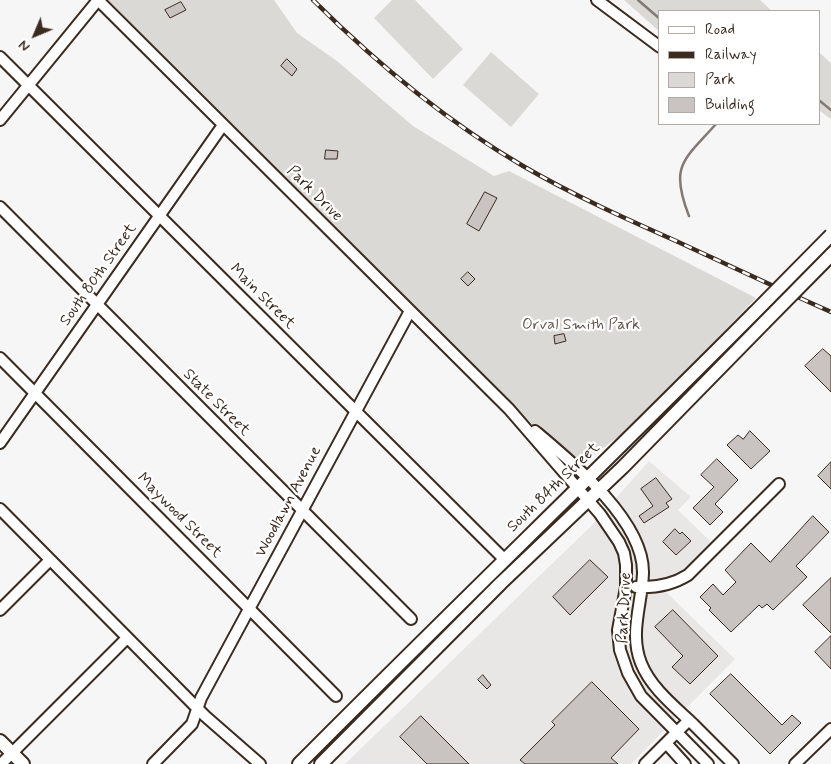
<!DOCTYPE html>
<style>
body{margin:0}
#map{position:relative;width:831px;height:764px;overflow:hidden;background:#f7f6f6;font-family:Mynerve,sans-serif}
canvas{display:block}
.legend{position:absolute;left:658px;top:10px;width:162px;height:115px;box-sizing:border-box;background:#fff;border:1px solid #b1aaa5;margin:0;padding:6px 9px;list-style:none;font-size:15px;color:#3b2a1e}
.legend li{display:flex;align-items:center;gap:10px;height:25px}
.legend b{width:25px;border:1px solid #b1aaa5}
.north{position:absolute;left:10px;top:10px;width:50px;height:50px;-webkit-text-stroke:4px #fff;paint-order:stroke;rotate:225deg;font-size:14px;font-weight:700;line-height:20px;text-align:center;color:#3b2a1e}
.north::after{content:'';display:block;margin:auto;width:18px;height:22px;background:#3b2a1e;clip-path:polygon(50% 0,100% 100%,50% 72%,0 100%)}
</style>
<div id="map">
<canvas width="831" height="764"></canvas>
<ul class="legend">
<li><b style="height:6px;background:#fff"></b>Road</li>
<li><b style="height:6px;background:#3b2a1e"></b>Railway</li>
<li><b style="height:14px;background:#dbd9d6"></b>Park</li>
<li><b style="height:14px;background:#c9c3c1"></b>Building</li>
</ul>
<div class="north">N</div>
</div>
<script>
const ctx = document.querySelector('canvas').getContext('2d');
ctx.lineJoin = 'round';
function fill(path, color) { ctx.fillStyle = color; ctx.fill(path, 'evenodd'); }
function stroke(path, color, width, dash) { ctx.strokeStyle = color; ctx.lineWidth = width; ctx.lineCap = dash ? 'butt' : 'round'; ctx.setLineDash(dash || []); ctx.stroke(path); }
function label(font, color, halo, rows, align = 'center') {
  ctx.font = font + ' Mynerve,sans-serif'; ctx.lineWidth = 4.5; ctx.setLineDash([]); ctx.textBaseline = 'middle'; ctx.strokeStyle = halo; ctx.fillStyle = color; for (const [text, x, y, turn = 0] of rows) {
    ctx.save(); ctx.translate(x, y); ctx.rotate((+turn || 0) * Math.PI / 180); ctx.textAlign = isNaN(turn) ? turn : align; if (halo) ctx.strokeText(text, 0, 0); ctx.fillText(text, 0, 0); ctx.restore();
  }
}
fill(new Path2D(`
 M 649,461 L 691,497 L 678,510 L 713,544 L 666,592 L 735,659 L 631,764 L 345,764 L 590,527 Z`), '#e9e7e6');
fill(new Path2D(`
 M 103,0 L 274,0 L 297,33 L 337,61 L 413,126 L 494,176 L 509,171 L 756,298 L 663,395 L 624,433 L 590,457 L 584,459 L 568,457 L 549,440 L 498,392 Z
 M 392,0 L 415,0 L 463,49 L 433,79 L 374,18 Z
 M 624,0 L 760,0 L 772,11 L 660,11 L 660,32 Z
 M 491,52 L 539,94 L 511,127 L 463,85 Z
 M 820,53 L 831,63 L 831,119 L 820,111 Z`), '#dbd9d6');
stroke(new Path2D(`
 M 638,0 L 660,19
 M 820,101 L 831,110
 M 689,216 C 669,165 684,160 716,124`), '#847972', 2.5);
const building = new Path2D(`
 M 181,2 L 186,10 L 170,18 L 165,10 Z
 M 287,59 L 297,69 L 292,76 L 281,66 Z
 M 326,150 L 338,151 L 337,159 L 325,159 Z
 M 485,192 L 497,198 L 479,231 L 467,224 Z
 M 468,272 L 475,279 L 468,286 L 461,279 Z
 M 564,334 L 566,341 L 555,344 L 554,336 Z
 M 823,349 L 831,356 L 831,392 L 805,366 Z
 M 750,431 L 770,451 L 751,469 L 727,445 L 738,435 L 743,439 Z
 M 717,459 L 738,480 L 715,504 L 723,512 L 710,525 L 693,508 L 714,487 L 701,475 Z
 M 831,462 L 831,489 L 818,476 Z
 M 656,478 L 672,499 L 666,503 L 669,507 L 644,523 L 639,516 L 653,506 L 641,489 Z
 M 813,516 L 829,532 L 796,566 L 807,577 L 773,610 L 767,604 L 762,608 L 759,605 L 731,632 L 709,610 L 711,608 L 700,597 L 713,584 L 723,595 L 736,582 L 725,570 L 751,543 L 770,562 Z
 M 675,529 L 680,534 L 682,532 L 691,541 L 676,555 L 663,542 Z
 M 590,560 L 608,577 L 570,615 L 553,597 Z
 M 831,578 L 831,633 L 803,605 Z
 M 673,610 L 718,656 L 690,684 L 672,667 L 683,656 L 655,627 Z
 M 831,636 L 831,669 L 815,652 Z
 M 731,674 L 782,725 L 792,715 L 801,723 L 770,754 L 710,694 Z
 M 483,675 L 491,685 L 487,689 L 478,680 Z
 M 592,682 L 639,729 L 611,758 L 618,764 L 525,764 L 520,760 L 555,725 L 552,722 Z
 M 421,716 L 469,764 L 427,764 L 400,737 Z`);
fill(building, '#c9c3c1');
stroke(building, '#3b2a1e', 1);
const minor = new Path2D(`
 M 98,0 L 509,409 L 600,514 L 619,542 L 624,553 L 626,565 L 626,587 L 618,630 L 620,650 L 628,673 L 641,696 L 708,764
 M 597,0 L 660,47
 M 0,57 L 504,559
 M 0,120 L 98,0
 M 0,207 L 411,619
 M 0,358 L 336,696
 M 535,431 C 572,462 644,521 643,573 C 642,604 629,633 641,663 C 651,688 674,706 693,724 C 706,737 720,751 733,764
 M 0,443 L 223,125
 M 0,509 L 205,716 L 260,764
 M 636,587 C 654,588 672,585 688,575 L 779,484
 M 0,610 L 50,560
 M 666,743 L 685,764
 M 1,764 L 127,638
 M 153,764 L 192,724 L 201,698 L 410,311
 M 645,764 L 689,720
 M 795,764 L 831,729`);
const major = new Path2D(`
 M 0,741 L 23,764
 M 299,764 C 450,612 604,464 754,313
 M 321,764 L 501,583 L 623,467 L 764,323`);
stroke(minor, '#3b2a1e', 14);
stroke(major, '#3b2a1e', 16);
stroke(minor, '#fff', 10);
stroke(major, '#fff', 12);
const rail = new Path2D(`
 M 313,0 C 376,63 446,121 523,166 C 573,195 624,218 676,241 C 728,265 779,289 831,312`);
stroke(rail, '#3b2a1e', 4.5);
stroke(rail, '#fff', 2.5, [8]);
const majorBridge = new Path2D(`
 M 754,313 L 831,235
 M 764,323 L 831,255`);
stroke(majorBridge, '#3b2a1e', 16, []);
stroke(majorBridge, '#fff', 12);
label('16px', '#3b2a1e', '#fff', [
 ["Park Drive",314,194,45],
 ["South 80th Street",99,275,-55],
 ["Main Street",262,297,45],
 ["State Street",216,403,45],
 ["South 84th Street",554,488,-44],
 ["Woodlawn Avenue",289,502,-62],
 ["Maywood Street",179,516,45],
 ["Park Drive",625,608,-87]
]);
label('16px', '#63564c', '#fff', [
 ["Orval Smith Park",581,326]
]);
</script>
